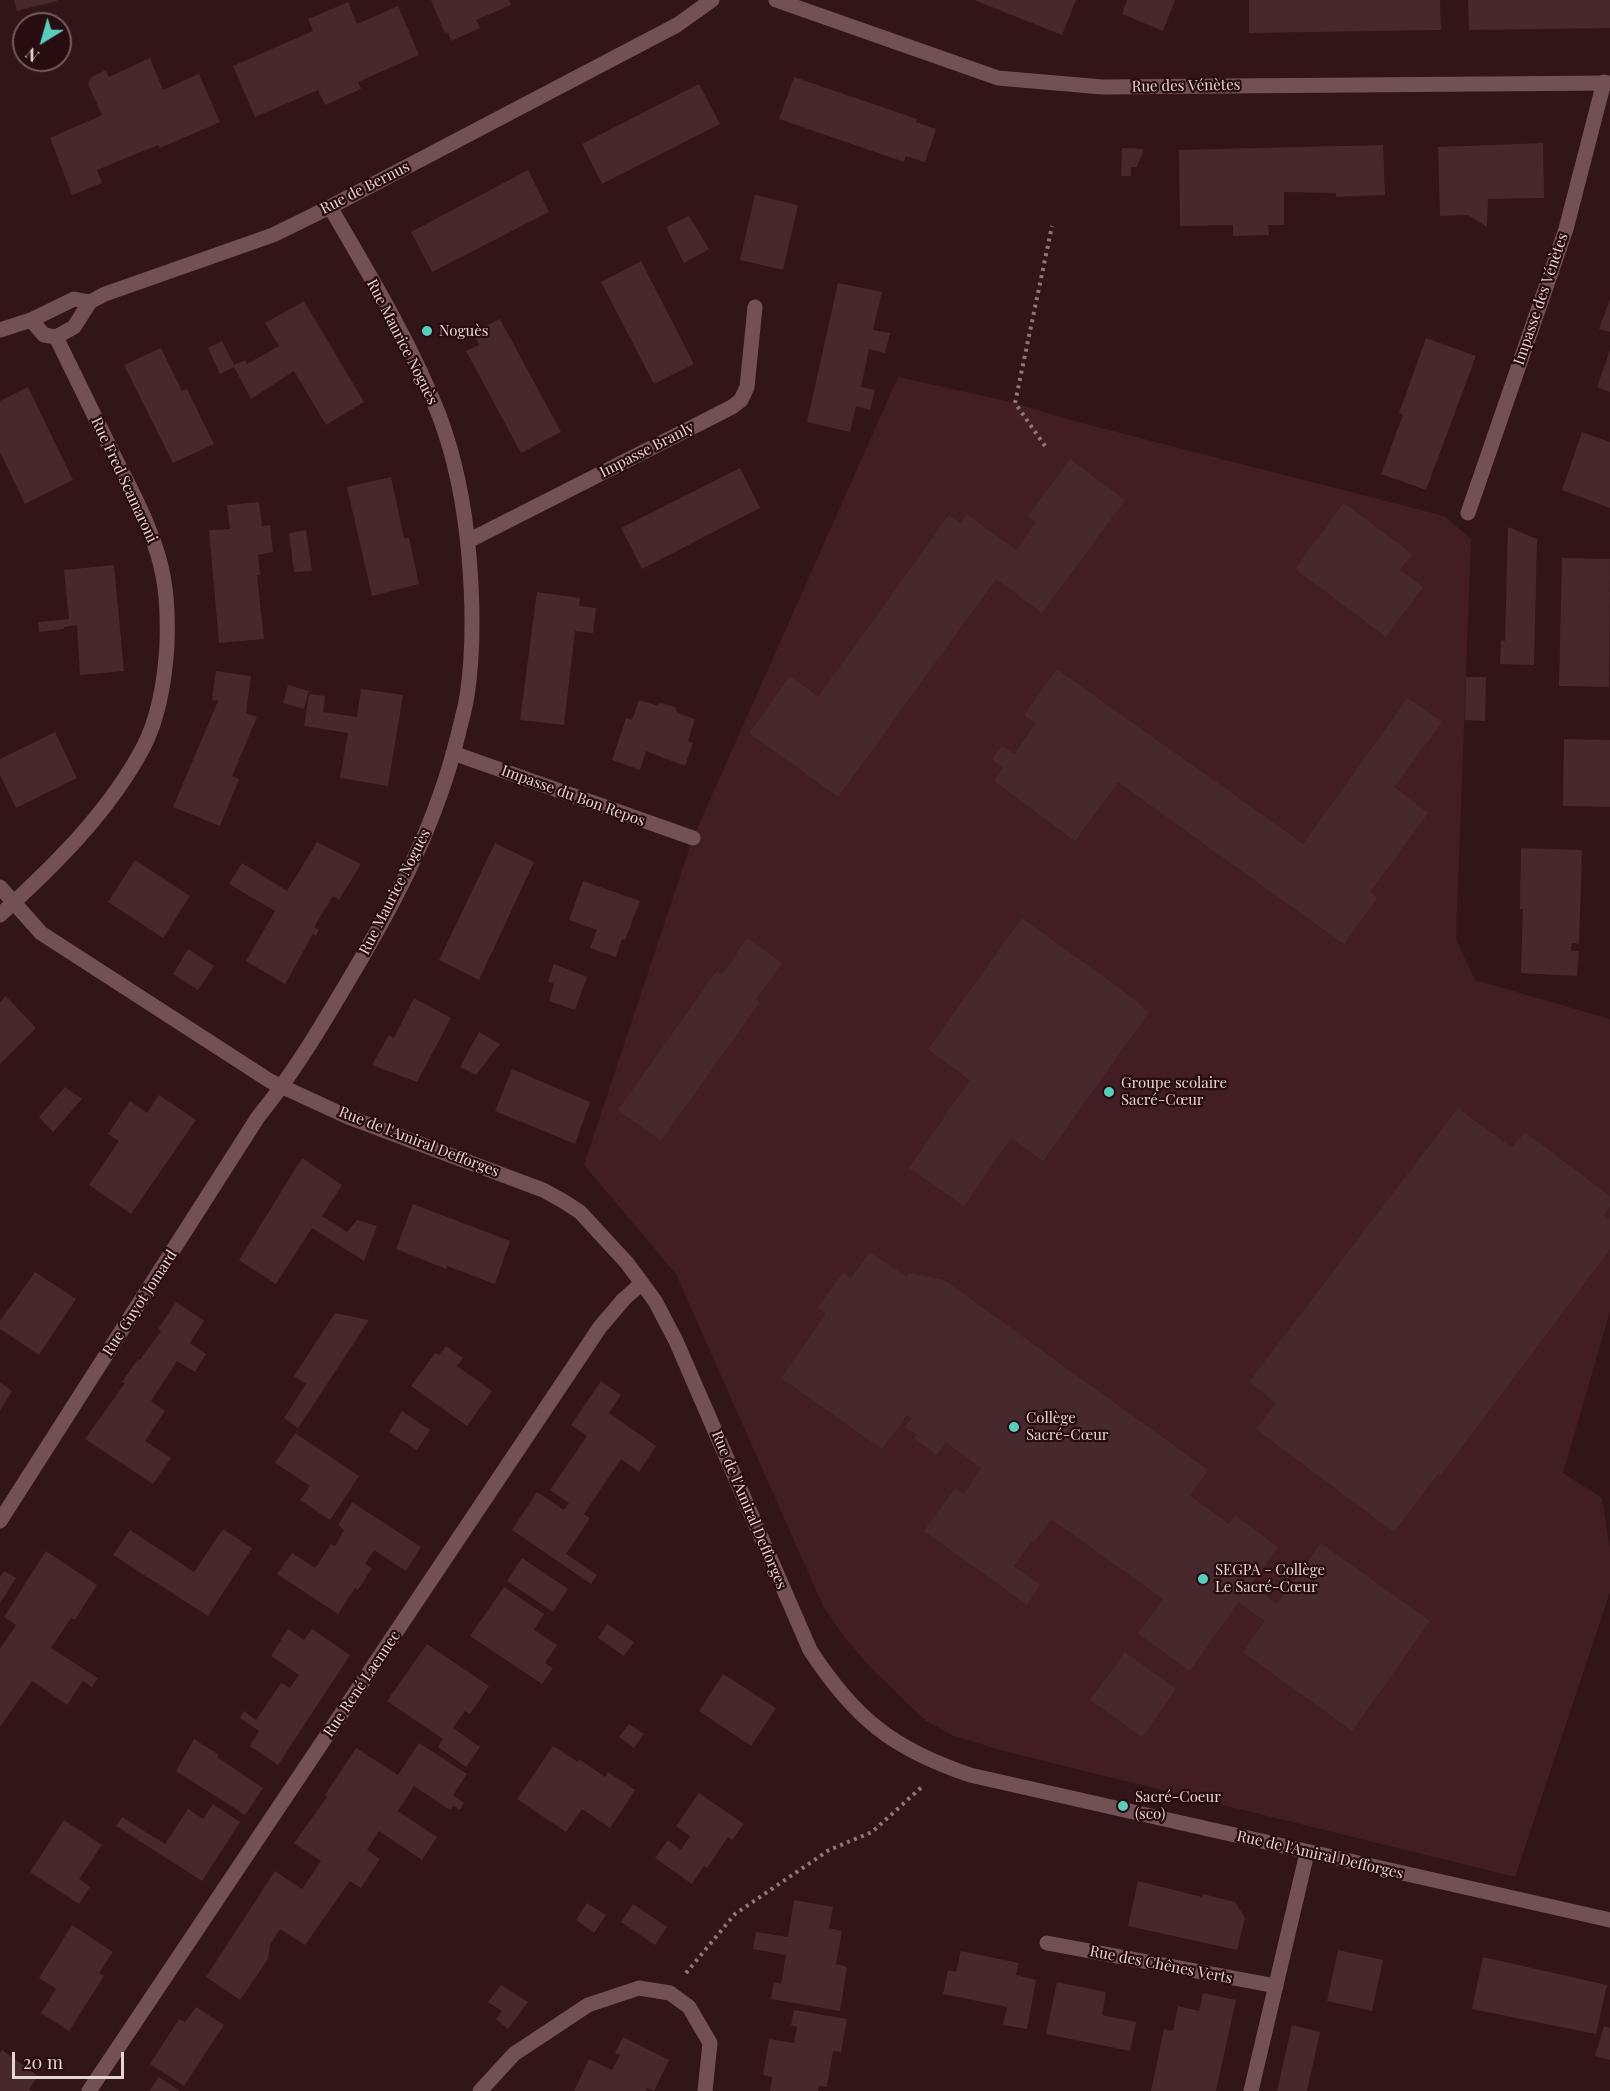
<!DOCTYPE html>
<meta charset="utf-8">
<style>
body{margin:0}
#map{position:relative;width:1610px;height:2091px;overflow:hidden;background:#321519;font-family:"Playfair Display",serif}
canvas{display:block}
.north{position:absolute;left:12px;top:12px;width:60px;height:60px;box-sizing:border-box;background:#270c10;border:2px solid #745b5e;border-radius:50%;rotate:217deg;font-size:16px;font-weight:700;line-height:24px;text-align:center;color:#e7d2d4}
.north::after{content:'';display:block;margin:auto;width:21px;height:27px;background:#5acebd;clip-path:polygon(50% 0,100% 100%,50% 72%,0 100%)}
.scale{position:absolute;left:12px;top:2052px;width:112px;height:27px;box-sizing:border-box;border:3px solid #e7d2d4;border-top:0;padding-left:8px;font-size:18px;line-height:21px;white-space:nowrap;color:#e7d2d4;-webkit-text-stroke:4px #270c10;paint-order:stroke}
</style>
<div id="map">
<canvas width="1610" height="2091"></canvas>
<div class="north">N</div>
<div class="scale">20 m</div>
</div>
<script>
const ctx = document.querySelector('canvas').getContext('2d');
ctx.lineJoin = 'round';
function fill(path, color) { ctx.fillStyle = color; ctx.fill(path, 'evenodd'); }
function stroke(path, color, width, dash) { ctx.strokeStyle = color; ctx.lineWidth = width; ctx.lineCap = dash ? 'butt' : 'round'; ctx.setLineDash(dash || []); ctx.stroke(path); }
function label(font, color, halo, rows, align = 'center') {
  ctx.font = font + ' "Playfair Display",serif'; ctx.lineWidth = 4.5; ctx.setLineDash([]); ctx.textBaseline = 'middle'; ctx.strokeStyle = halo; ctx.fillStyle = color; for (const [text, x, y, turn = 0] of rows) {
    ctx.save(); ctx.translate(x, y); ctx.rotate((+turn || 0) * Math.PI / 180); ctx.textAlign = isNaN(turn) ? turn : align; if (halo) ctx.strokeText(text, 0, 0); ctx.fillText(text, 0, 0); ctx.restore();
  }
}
fill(new Path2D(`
 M 898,377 L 1015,403 L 1070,420 L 1444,516 L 1471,539 L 1456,939 L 1475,980 L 1610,1019 L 1610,1311 L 1563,1473 L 1602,1498 L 1610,1549 L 1610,1592 L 1515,1877 L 1004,1751 L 954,1736 L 926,1721 L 872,1669 L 845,1638 L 823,1606 L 676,1274 L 584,1165 L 693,838 Z`), '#421e24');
fill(new Path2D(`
 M 14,0 L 57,0 L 57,1 L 17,11 Z
 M 431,0 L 509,0 L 511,5 L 476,20 L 480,28 L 451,41 L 448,32 L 445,33 Z
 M 974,0 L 1076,0 L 1062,35 Z
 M 1127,0 L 1175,0 L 1163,31 L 1122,14 Z
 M 1249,0 L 1440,0 L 1441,30 L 1249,33 Z
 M 1468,0 L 1610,0 L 1610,28 L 1469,30 Z
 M 348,2 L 357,24 L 398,6 L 419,55 L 358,82 L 361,89 L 325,105 L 318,90 L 255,117 L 233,66 L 313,31 L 308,19 Z
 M 150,58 L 163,90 L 199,74 L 220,122 L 160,148 L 158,145 L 97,170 L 102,183 L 72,195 L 50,138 L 102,115 L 88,84 L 91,77 L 106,70 L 109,77 Z
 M 794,77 L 917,119 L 916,122 L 936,129 L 925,162 L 906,156 L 904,162 L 779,119 Z
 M 699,84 L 720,124 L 602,184 L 582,144 Z
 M 1543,143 L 1544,198 L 1488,199 L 1487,227 L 1468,215 L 1440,216 L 1438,147 Z
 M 1383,145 L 1385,195 L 1336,197 L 1336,193 L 1284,192 L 1284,225 L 1268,225 L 1269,235 L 1233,236 L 1233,225 L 1180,226 L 1179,150 Z
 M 1122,148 L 1144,149 L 1137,167 L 1131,167 L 1131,176 L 1121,176 Z
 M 528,170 L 549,212 L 432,272 L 411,232 Z
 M 755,195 L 798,205 L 783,270 L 740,260 Z
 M 689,216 L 709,249 L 684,263 L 666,227 Z
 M 641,261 L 694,364 L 654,384 L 601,282 Z
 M 838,283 L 882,292 L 873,330 L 890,333 L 885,353 L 869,349 L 861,387 L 875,390 L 870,410 L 856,406 L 850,432 L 807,422 Z
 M 1610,299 L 1610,332 L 1599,329 Z
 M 304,301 L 364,402 L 326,425 L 294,371 L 251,399 L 234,367 L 220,374 L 208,348 L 222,341 L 234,365 L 245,360 L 247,364 L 279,346 L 265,323 Z
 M 500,319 L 561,432 L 521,453 L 466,351 L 479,345 L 473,332 Z
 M 1426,338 L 1476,356 L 1426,490 L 1381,474 L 1403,415 L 1399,413 Z
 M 161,348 L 182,391 L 187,389 L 214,444 L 173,463 L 124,365 Z
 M 1610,350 L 1610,392 L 1597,387 Z
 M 28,387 L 73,480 L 25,504 L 0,452 L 0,401 Z
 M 1582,432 L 1610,442 L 1610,508 L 1562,490 Z
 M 1070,459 L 1125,500 L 1042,613 L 996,579 L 838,797 L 749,733 L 790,676 L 818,697 L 949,515 L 961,524 L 967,515 L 1016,550 L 1036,522 L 1028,516 Z
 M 740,468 L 760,508 L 642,569 L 621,528 Z
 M 391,477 L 404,538 L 409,538 L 419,584 L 372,596 L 347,487 Z
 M 259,502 L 262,526 L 270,525 L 273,552 L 258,555 L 260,575 L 257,575 L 264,639 L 219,643 L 209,530 L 230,529 L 227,505 Z
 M 1344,503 L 1412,554 L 1400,570 L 1423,587 L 1386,637 L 1295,569 Z
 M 1508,527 L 1537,539 L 1534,665 L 1500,664 L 1501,640 L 1505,641 Z
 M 306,530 L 312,571 L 294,572 L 289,533 Z
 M 1562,558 L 1610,559 L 1609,687 L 1559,686 Z
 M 114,565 L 124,671 L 80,675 L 77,625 L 64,627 L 64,629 L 39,632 L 38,622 L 69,619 L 64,570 Z
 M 537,592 L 580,598 L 579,606 L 596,608 L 593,633 L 575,631 L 564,725 L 520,720 Z
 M 1057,669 L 1303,844 L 1408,698 L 1442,722 L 1394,787 L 1428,813 L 1370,892 L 1377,898 L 1344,944 L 1118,782 L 1075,841 L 994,781 L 1003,768 L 992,759 L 1002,746 L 1014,754 L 1036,723 L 1024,715 Z
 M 216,671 L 251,676 L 246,713 L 257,717 L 232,776 L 239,779 L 220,826 L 173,807 L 218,701 L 212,700 Z
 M 1466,677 L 1486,677 L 1485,721 L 1465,720 Z
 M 288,685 L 309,691 L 304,709 L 283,703 Z
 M 361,689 L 403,695 L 388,786 L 340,778 L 348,733 L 304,726 L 309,694 L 325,696 L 323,712 L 357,717 Z
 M 639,700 L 656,705 L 661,703 L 675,707 L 678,713 L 695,719 L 688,741 L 693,743 L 685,766 L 646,751 L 640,770 L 612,760 L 626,718 L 632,720 Z
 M 55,732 L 77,778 L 16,808 L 0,775 L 0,759 Z
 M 1564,739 L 1610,740 L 1610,807 L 1563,806 Z
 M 317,842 L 361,864 L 339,900 L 333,896 L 314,927 L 319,930 L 316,936 L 313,934 L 285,984 L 246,961 L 275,911 L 229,884 L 242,863 L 287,891 Z
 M 495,843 L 534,862 L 479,980 L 439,960 Z
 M 1521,848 L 1582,850 L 1579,944 L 1572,943 L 1571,951 L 1579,951 L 1577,976 L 1521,973 L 1523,909 L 1520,909 Z
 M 135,860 L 190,896 L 163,938 L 108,902 Z
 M 583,881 L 640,901 L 625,940 L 622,939 L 616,957 L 590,948 L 597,930 L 569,920 Z
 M 1022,918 L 1122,990 L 1149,1012 L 1043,1161 L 1011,1138 L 964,1206 L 909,1168 L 970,1080 L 928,1049 Z
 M 747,938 L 782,963 L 756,999 L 760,1002 L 661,1141 L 618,1110 L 717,971 L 722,975 Z
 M 188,949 L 214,966 L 198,990 L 173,974 Z
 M 554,964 L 587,977 L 575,1010 L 549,1001 L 554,984 L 548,981 Z
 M 6,996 L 36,1028 L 0,1064 L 0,1002 Z
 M 414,998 L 451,1018 L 417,1082 L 372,1065 L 389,1035 L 394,1038 Z
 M 479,1032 L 500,1044 L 476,1075 L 460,1067 Z
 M 512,1069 L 590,1102 L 575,1144 L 495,1111 Z
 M 65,1087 L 82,1099 L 53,1132 L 39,1117 Z
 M 159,1095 L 196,1120 L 131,1214 L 89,1185 L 119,1141 L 108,1134 L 130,1101 L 147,1113 Z
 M 1458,1108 L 1512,1148 L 1525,1132 L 1610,1196 L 1610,1207 L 1604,1215 L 1610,1219 L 1610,1249 L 1440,1476 L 1438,1474 L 1394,1532 L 1256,1429 L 1276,1403 L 1249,1382 Z
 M 302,1158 L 342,1185 L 322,1216 L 347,1232 L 357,1220 L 377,1226 L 364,1261 L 312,1228 L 276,1284 L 239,1260 Z
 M 413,1204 L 510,1241 L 495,1284 L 447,1266 L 446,1269 L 396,1249 Z
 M 870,1252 L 906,1277 L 909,1273 L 944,1280 L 1208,1470 L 1190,1496 L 1229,1524 L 1235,1515 L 1278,1547 L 1251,1584 L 1277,1604 L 1321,1543 L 1430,1621 L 1352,1731 L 1243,1652 L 1265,1621 L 1238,1602 L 1190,1671 L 1138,1634 L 1163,1599 L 1051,1519 L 1034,1542 L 1032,1540 L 1014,1566 L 1040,1585 L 1027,1605 L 924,1531 L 955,1488 L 964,1494 L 981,1468 L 946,1442 L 937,1455 L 914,1438 L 917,1435 L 905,1427 L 912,1418 L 907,1415 L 882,1449 L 781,1378 L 826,1314 L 818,1307 L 843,1273 L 851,1278 Z
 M 35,1272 L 76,1299 L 39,1355 L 0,1329 L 0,1321 Z
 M 176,1302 L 204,1321 L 190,1343 L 206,1354 L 195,1372 L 177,1361 L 151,1401 L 165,1411 L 145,1441 L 171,1458 L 153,1484 L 85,1439 L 125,1383 L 122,1382 L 138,1359 L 140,1360 L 161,1331 L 158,1329 Z
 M 335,1313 L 369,1320 L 298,1428 L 284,1418 L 306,1384 L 294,1376 Z
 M 446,1346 L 463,1358 L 457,1366 L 492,1391 L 467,1426 L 411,1386 L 435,1353 L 439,1355 Z
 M 601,1381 L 621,1395 L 609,1413 L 656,1446 L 639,1472 L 621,1459 L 584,1514 L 590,1518 L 566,1554 L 597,1575 L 591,1584 L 512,1530 L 537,1492 L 564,1510 L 569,1503 L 550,1490 L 587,1436 L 571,1425 Z
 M 0,1382 L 12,1391 L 0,1411 Z
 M 402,1411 L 430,1430 L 417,1450 L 389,1432 Z
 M 295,1433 L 359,1476 L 330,1520 L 300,1500 L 310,1486 L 275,1463 Z
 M 352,1502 L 421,1547 L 406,1571 L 374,1550 L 365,1564 L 372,1568 L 358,1590 L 355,1588 L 338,1614 L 277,1574 L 292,1553 L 315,1568 L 331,1544 L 335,1546 L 344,1530 L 338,1525 Z
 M 223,1529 L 252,1548 L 208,1616 L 113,1555 L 130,1530 L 194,1572 Z
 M 46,1551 L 97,1585 L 75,1620 L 71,1618 L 51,1648 L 98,1678 L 92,1687 L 83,1681 L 67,1705 L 32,1681 L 0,1727 L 0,1649 L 16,1625 L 4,1617 Z
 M 522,1558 L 568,1589 L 553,1612 L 507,1581 Z
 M 4,1571 L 16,1578 L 0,1603 L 0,1577 Z
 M 504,1587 L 544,1614 L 534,1630 L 557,1645 L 545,1663 L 553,1668 L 542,1684 L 470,1636 Z
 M 607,1624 L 634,1642 L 624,1656 L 598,1638 Z
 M 288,1629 L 304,1640 L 312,1629 L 350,1655 L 278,1765 L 250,1746 L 259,1731 L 240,1718 L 244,1711 L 256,1720 L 281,1683 L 290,1688 L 299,1675 L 271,1656 Z
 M 427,1644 L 489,1686 L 470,1714 L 465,1711 L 453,1728 L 480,1747 L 466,1767 L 438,1747 L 443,1739 L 387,1701 Z
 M 1125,1652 L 1176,1689 L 1142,1737 L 1090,1700 Z
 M 723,1674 L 776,1708 L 751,1746 L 699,1711 Z
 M 629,1724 L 644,1734 L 634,1748 L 619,1737 Z
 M 194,1739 L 219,1755 L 217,1757 L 263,1788 L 245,1815 L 176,1771 Z
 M 419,1743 L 467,1774 L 453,1795 L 464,1803 L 460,1810 L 454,1806 L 450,1810 L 414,1786 L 398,1811 L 437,1837 L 422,1860 L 379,1831 L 367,1850 L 380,1859 L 361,1888 L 350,1881 L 305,1945 L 280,1929 L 270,1945 L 268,1959 L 240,2000 L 206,1977 L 275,1871 L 302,1889 L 321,1861 L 294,1843 L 327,1797 L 325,1795 L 356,1748 L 398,1775 Z
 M 553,1746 L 578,1762 L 579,1759 L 605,1777 L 608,1772 L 635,1790 L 610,1828 L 582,1809 L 566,1832 L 517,1799 Z
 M 699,1793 L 744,1824 L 732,1840 L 728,1837 L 707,1868 L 704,1866 L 692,1884 L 655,1858 L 668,1840 L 681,1850 L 690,1836 L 676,1826 Z
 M 213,1804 L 240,1822 L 202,1881 L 116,1826 L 122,1817 L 165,1844 L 188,1809 L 203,1819 Z
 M 64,1820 L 102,1845 L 79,1879 L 90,1887 L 79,1904 L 30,1872 Z
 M 1138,1881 L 1202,1897 L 1203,1894 L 1235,1902 L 1245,1918 L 1237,1950 L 1128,1926 Z
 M 794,1900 L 833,1907 L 829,1928 L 842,1931 L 836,1964 L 847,1967 L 840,2011 L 771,1999 L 774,1982 L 781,1984 L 786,1955 L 753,1949 L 756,1932 L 788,1937 Z
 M 587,1903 L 606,1915 L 594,1933 L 576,1920 Z
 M 633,1904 L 667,1927 L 655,1945 L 621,1922 Z
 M 72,1925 L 113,1952 L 99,1973 L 104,1976 L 69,2031 L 41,2013 L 56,1989 L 39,1978 Z
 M 1338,1950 L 1383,1960 L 1372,2011 L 1327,2001 Z
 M 961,1951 L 1019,1963 L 1016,1975 L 1036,1980 L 1027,2029 L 1003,2025 L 1007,2007 L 943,1994 L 948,1970 L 956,1972 Z
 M 1483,1957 L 1607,1985 L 1596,2034 L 1472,2009 Z
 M 1057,1982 L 1106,1992 L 1102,2015 L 1136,2022 L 1130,2051 L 1046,2034 Z
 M 501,1985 L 528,2002 L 508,2029 L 496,2019 L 502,2011 L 488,2002 Z
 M 1203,1993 L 1236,2000 L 1216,2091 L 1151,2091 L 1164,2029 L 1173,2031 L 1178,2006 L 1199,2011 Z
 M 196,2007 L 224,2025 L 184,2086 L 150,2064 L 179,2019 L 185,2022 Z
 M 794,2010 L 847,2019 L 841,2052 L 833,2051 L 827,2087 L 819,2086 L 818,2091 L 770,2091 L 772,2077 L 763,2075 L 769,2039 L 794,2043 L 797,2027 L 791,2025 Z
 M 1292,2025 L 1320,2032 L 1307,2091 L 1277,2091 Z
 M 1604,2026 L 1610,2028 L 1610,2060 L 1595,2056 Z
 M 623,2037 L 669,2060 L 654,2091 L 647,2088 L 646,2091 L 574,2091 L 589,2059 L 612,2070 L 620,2055 L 615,2053 Z
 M 2,2050 L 38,2076 L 29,2089 L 32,2091 L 0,2091 L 0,2053 Z
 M 159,2077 L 180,2091 L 149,2091 Z`), '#47282c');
stroke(new Path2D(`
 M 1045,446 L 1015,403 L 1052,226
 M 686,1973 L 735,1914 L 829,1850 L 872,1832 L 924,1785`), '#8f7679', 4, [3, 4.5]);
stroke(new Path2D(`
 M 1047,1943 L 1276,1986`), '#735054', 15);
stroke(new Path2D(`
 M 31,320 L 44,335 L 56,337
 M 1468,513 L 1566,229 L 1604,82
 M 468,541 L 732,407 L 741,400 L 747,387 L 755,307
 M 453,753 L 693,838
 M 0,887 L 41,933 L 270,1081 L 348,1117 L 543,1190 L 563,1201 L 580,1212 L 627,1263 L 655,1301 L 676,1341 L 810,1650 C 855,1719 893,1749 970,1775 L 1610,1920
 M 0,915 C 54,866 110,811 144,746 C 159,716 165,678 167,645 C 168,614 167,585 158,555 C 148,522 132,491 116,460 C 96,419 76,378 56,337 L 74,327 L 90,302
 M 0,1521 L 258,1117 C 294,1073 322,1025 351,976 C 397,899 437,822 458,735 C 461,722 465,709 467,696 C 474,650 473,603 469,556 C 465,509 456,460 439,415 C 411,343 369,274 330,207
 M 89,2091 L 600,1327 L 624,1299 L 642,1283
 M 480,2091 L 514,2054 L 588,2005 L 639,1988 L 670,1993 L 689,2007 L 710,2043 L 705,2091
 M 1251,2091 L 1307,1853`), '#735054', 15);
stroke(new Path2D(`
 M 776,0 L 998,78 L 1102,87 L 1610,83
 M 0,330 L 31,320 L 74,299 L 90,302 L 105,294 L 273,235 L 330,207 L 677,25 L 712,0`), '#735054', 15);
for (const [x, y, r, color] of [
 [427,331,6,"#5acebd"],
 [1109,1092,6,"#5acebd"],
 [1014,1427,6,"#5acebd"],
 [1203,1579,6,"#5acebd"],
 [1123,1806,6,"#5acebd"]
]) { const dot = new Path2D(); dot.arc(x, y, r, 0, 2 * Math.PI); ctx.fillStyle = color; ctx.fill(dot); stroke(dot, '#270c10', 2); }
label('15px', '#e7d2d4', '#270c10', [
 ["Rue des Vénètes",1186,86,-1],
 ["Rue de Bernus",365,188,-27],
 ["Impasse des Vénètes",1541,299,-71],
 ["Rue Maurice Noguès",402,342,63],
 ["Impasse Branly",647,450,-27],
 ["Rue Fred Scamaroni",124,480,65],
 ["Impasse du Bon Repos",573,796,20],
 ["Rue Maurice Noguès",395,892,-63],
 ["Rue de l'Amiral Defforges",419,1142,21],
 ["Rue Guyot Jomard",140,1303,-57],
 ["Rue de l'Amiral Defforges",749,1510,67],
 ["Rue René Laennec",362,1684,-56],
 ["Rue de l'Amiral Defforges",1320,1855,13],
 ["Rue des Chênes Verts",1161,1965,11]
]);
label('15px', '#e7d2d4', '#270c10', [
 ["Noguès",439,331],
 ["Groupe scolaire",1121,1083],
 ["Sacré-Cœur",1121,1100],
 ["Collège",1026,1418],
 ["Sacré-Cœur",1026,1435],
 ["SEGPA - Collège",1215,1570],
 ["Le Sacré-Cœur",1215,1587],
 ["Sacré-Coeur",1135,1797],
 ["(sco)",1135,1814]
], 'left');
</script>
